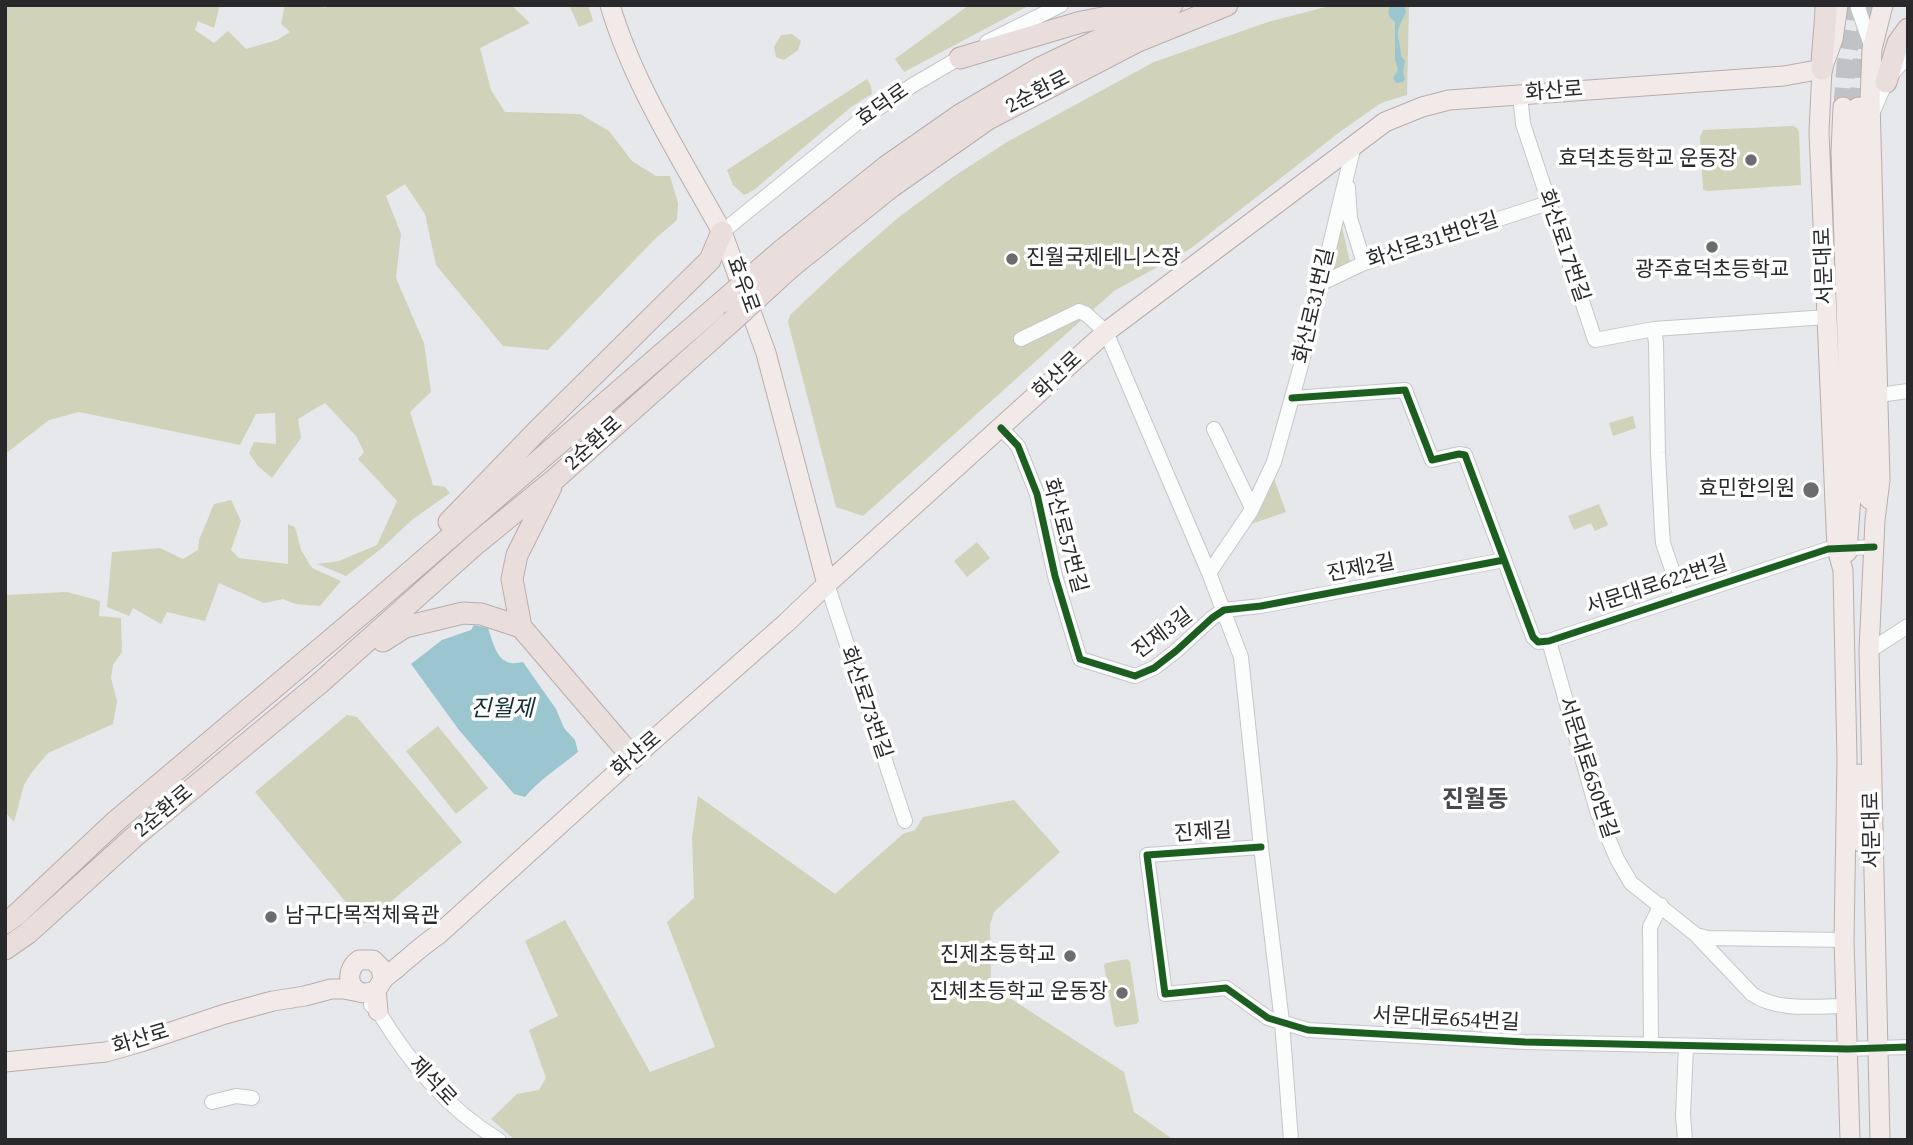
<!DOCTYPE html>
<meta charset="utf-8">
<style>
body{margin:0}
#map{position:relative;width:1913px;height:1145px;overflow:hidden;background:#e7e8eb;font-family:"Source Serif 4",serif}
canvas{display:block}
.frame{position:absolute;inset:0;border:7px solid #29292b;pointer-events:none}
</style>
<div id="map">
<canvas width="1913" height="1145"></canvas>
<div class="frame"></div>
</div>
<script>
const ctx = document.querySelector('canvas').getContext('2d');
ctx.lineJoin = 'round';
function fill(path, color) { ctx.fillStyle = color; ctx.fill(path, 'evenodd'); }
function stroke(path, color, width, dash) { ctx.strokeStyle = color; ctx.lineWidth = width; ctx.lineCap = dash ? 'butt' : 'round'; ctx.setLineDash(dash || []); ctx.stroke(path); }
function label(font, color, halo, rows, align = 'center') {
  ctx.font = font + ' "Source Serif 4","Noto Sans KR",serif'; ctx.lineWidth = 7; ctx.setLineDash([]); ctx.textBaseline = 'middle'; ctx.strokeStyle = halo; ctx.fillStyle = color; for (const [text, x, y, turn = 0] of rows) {
    ctx.save(); ctx.translate(x, y); ctx.rotate((+turn || 0) * Math.PI / 180); ctx.textAlign = isNaN(turn) ? turn : align; if (halo) ctx.strokeText(text, 0, 0); ctx.fillText(text, 0, 0); ctx.restore();
  }
}
fill(new Path2D(`
 M 5,5 L 220,5 L 214,28 L 198,21 L 195,30 L 214,43 L 228,31 L 246,49 L 277,40 L 290,32 L 281,24 L 285,5 L 320,5 L 325,8 L 327,5 L 511,5 L 530,23 L 480,48 L 491,90 L 505,112 L 580,114 L 609,131 L 632,161 L 656,176 L 670,176 L 678,203 L 677,220 L 656,238 L 548,350 L 503,346 L 436,265 L 425,214 L 405,184 L 386,196 L 401,234 L 396,278 L 424,343 L 431,392 L 410,412 L 433,485 L 445,487 L 450,493 L 413,519 L 382,548 L 346,576 L 317,564 L 339,561 L 377,545 L 397,501 L 358,459 L 364,452 L 356,436 L 325,403 L 298,419 L 301,438 L 272,478 L 258,466 L 249,453 L 254,442 L 276,444 L 275,413 L 256,414 L 240,445 L 79,412 L 49,420 L 5,454 Z
 M 569,5 L 588,5 L 593,21 L 579,27 Z
 M 969,5 L 1030,5 L 904,72 L 895,59 Z
 M 1333,5 L 1409,5 L 1407,95 L 1381,103 L 1341,131 L 1190,249 L 1114,291 L 863,516 L 836,507 L 788,322 L 790,315 L 840,268 L 899,217 L 953,177 L 1007,142 L 1154,62 L 1268,22 Z
 M 792,34 L 801,41 L 798,50 L 784,60 L 776,57 L 774,47 L 781,35 Z
 M 867,79 L 871,86 L 872,94 L 851,107 L 754,190 L 744,195 L 733,185 L 727,170 Z
 M 1793,126 L 1797,128 L 1799,132 L 1801,185 L 1707,191 L 1703,189 L 1700,137 L 1703,130 Z
 M 1340,219 L 1350,262 L 1334,270 L 1333,259 Z
 M 1633,416 L 1636,428 L 1613,436 L 1609,423 Z
 M 1272,473 L 1286,512 L 1248,525 Z
 M 231,500 L 241,521 L 231,550 L 239,558 L 288,564 L 288,524 L 295,527 L 301,550 L 312,568 L 341,581 L 320,606 L 295,604 L 283,599 L 264,603 L 219,583 L 205,621 L 167,612 L 161,624 L 133,608 L 129,616 L 107,607 L 112,552 L 160,548 L 183,559 L 198,550 L 199,540 L 214,504 Z
 M 1599,504 L 1608,525 L 1595,531 L 1591,523 L 1574,530 L 1568,516 Z
 M 977,542 L 990,558 L 967,577 L 954,561 Z
 M 1633,581 L 1639,597 L 1599,611 L 1594,595 Z
 M 67,592 L 100,601 L 99,616 L 121,618 L 122,652 L 113,665 L 111,678 L 117,701 L 113,724 L 48,753 L 32,772 L 24,785 L 14,822 L 5,812 L 5,595 Z
 M 347,715 L 357,717 L 462,842 L 364,924 L 255,792 Z
 M 438,726 L 488,788 L 456,814 L 406,751 Z
 M 698,796 L 835,894 L 903,834 L 915,830 L 923,817 L 1014,800 L 1060,852 L 994,912 L 990,925 L 991,986 L 1124,1072 L 1134,1112 L 1174,1140 L 515,1140 L 491,1119 L 517,1094 L 539,1090 L 546,1078 L 529,1030 L 558,1016 L 525,941 L 565,920 L 650,1072 L 715,1047 L 667,922 L 694,898 L 692,837 Z
 M 1127,959 L 1130,962 L 1139,1021 L 1136,1024 L 1116,1027 L 1114,1024 L 1104,965 L 1106,963 Z`), '#d0d2b9');
fill(new Path2D(`
 M 1391,5 L 1404,5 L 1406,12 C 1403,20 1397,27 1398,36 C 1399,43 1401,48 1401,56 L 1405,61 L 1403,72 L 1405,79 L 1403,82 L 1396,83 L 1393,78 L 1398,70 L 1395,60 L 1395,22 C 1389,18 1386,12 1391,5 Z
 M 474,625 L 488,628 C 492,639 496,661 511,663 C 515,664 519,662 523,662 L 556,709 L 564,728 L 575,740 L 578,752 C 560,767 540,779 525,797 L 514,794 L 459,730 L 411,664 L 442,640 L 471,630 Z`), '#9bc6d0');
stroke(new Path2D(`
 M 1843,107 L 1846,65 L 1855,5
 M 1858,107 L 1864,41 L 1871,5`), '#c1c2c5', 19, [19, 10]);
const minor = new Path2D(`
 M 1859,5 L 1858,8 L 1872,48
 M 987,42 L 1061,5
 M 1520,95 L 1523,124 L 1595,340 L 1654,329 L 1827,317
 M 1873,112 C 1883,87 1888,75 1908,57
 M 1348,187 L 1350,218 L 1364,263
 M 722,232 L 858,122 L 913,85 L 966,54
 M 1320,284 L 1364,263 L 1548,203
 M 1654,329 L 1656,343 L 1658,453 L 1662,531 L 1663,543 L 1681,596
 M 1021,339 L 1079,311 L 1086,314 L 1106,332 L 1209,573 L 1241,657 L 1261,847 L 1282,1022 L 1291,1140
 M 1879,395 L 1908,391
 M 1292,398 L 1405,390 L 1432,460 L 1459,454 L 1465,455 L 1533,637 L 1538,642 L 1549,641 L 1828,549 L 1874,547
 M 1001,428 L 1018,446 L 1037,494 L 1055,576 L 1080,659 L 1135,676 L 1154,668 L 1176,651 L 1212,618 L 1224,610 L 1261,606 L 1504,560
 M 1214,429 L 1252,508
 M 1209,573 L 1251,511 L 1274,462 L 1300,369 L 1354,145
 M 827,584 L 905,821
 M 1549,641 L 1598,814 L 1617,859 L 1631,883 L 1695,934 L 1752,994 C 1778,1012 1816,1006 1847,1006
 M 1869,651 L 1908,626
 M 1261,847 L 1147,855 L 1165,994 L 1226,988 L 1268,1018 L 1308,1030 L 1525,1042 L 1848,1049 L 1908,1047
 M 1696,935 L 1708,938 L 1844,940
 M 371,1005 L 378,1011 C 410,1063 446,1108 499,1140
 M 1651,1045 L 1650,927 L 1661,905
 M 212,1102 L 236,1096 L 252,1098
 M 1685,1140 L 1683,1115 L 1686,1047`);
const major = new Path2D(`
 M 610,5 C 634,86 682,159 722,232 L 766,353 L 827,584
 M 1838,5 L 1833,39 L 1822,69 L 1819,132 L 1837,549 L 1843,570 L 1847,760 L 1844,940 L 1850,1140
 M 1843,107 L 1841,152 L 1852,482 L 1847,552
 M 1858,107 L 1857,197 L 1863,421 L 1867,490 L 1869,499
 M 1859,774 L 1861,842
 M 383,980 L 381,968 L 373,960 L 359,960 C 342,972 350,998 371,992 C 377,991 379,986 382,981 C 386,975 394,971 399,966 C 412,955 424,944 439,934 L 633,758 L 786,623 L 827,584 L 1106,332 L 1385,122 L 1422,107 L 1449,100 L 1784,76 L 1822,69
 M 376,990 L 378,1011
 M 5,1062 L 106,1052 L 141,1042 L 225,1014 L 273,1001 L 305,996 L 331,989 L 344,989 L 359,992
 M 1880,1140 L 1869,651 L 1875,520 L 1880,480 L 1870,100 L 1872,49 L 1883,5`);
const highway = new Path2D(`
 M 960,58 L 1081,22 L 1140,11
 M 1822,69 C 1822,47 1826,27 1826,5
 M 1886,82 L 1898,43 L 1908,29
 M 781,251 L 887,166 L 960,115 L 1040,68 L 1172,5
 M 791,267 L 891,187 L 988,119 L 1138,41 L 1227,5
 M 449,522 L 537,431 L 710,260 L 722,232
 M 521,627 L 512,579 L 517,555 L 551,487
 M 383,641 L 405,627 L 463,613 L 481,614 L 521,627 L 633,758
 M 5,923 L 15,916 L 116,821 L 365,611 L 722,302
 M 5,949 L 28,933 L 134,837 L 320,683 L 477,543 L 554,480 L 731,322`);
stroke(minor, '#c5c6c8', 16);
stroke(major, '#baacac', 21);
stroke(highway, '#baacac', 23);
stroke(minor, '#fbfcfc', 14);
stroke(major, '#f1eae9', 19);
stroke(highway, '#eadedd', 21);
const highwayBridge = new Path2D(`
 M 722,302 L 781,251
 M 731,322 L 791,267`);
stroke(highwayBridge, '#baacac', 23, []);
stroke(highwayBridge, '#eadedd', 21);
stroke(new Path2D(`
 M 1292,398 L 1405,390 L 1432,460 L 1459,454 L 1465,455 L 1533,637 L 1538,642 L 1549,641 L 1828,549 L 1874,547
 M 1001,428 L 1018,446 L 1037,494 L 1055,576 L 1080,659 L 1135,676 L 1154,668 L 1176,651 L 1212,618 L 1224,610 L 1261,606 L 1504,560
 M 1261,847 L 1147,855 L 1165,994 L 1226,988 L 1268,1018 L 1308,1030 L 1525,1042 L 1848,1049 L 1908,1047`), '#1b5e20', 7);
for (const [x, y, r, color] of [
 [1751,160,7,"#6c6c6e"],
 [1712,247,7,"#6c6c6e"],
 [1012,259,7,"#6c6c6e"],
 [1811,490,9,"#6c6c6e"],
 [271,917,7,"#6c6c6e"],
 [1070,956,7,"#6c6c6e"],
 [1122,993,7,"#6c6c6e"]
]) { const dot = new Path2D(); dot.arc(x, y, r, 0, 2 * Math.PI); ctx.fillStyle = color; ctx.fill(dot); stroke(dot, '#fff', 2.5); }
label('21px', '#29292b', '#fff', [
 ["화산로",1554,92,-4],
 ["2순환로",1038,93,-27],
 ["효덕로",883,106,-35],
 ["화산로31번안길",1433,241,-18],
 ["화산로17번길",1563,246,71],
 ["서문대로",1825,266,-92],
 ["효우로",742,285,70],
 ["화산로31번길",1315,306,-77],
 ["화산로",1058,376,-43],
 ["2순환로",594,444,-42],
 ["화산로57번길",1064,536,75],
 ["진제2길",1361,569,-11],
 ["서문대로622번길",1657,586,-18],
 ["진제3길",1163,634,-37],
 ["화산로73번길",865,703,71],
 ["화산로",637,755,-41],
 ["서문대로650번길",1587,768,72],
 ["2순환로",164,812,-40],
 ["서문대로",1873,830,-91],
 ["진제길",1203,833,-4],
 ["서문대로654번길",1446,1020,3],
 ["화산로",141,1040,-17],
 ["제석로",432,1082,47]
]);
label('21px', '#29292b', '#fff', [
 ["효덕초등학교 운동장",1737,160],
 ["진월국제테니스장",1026,259,"left"],
 ["광주효덕초등학교",1712,271,"center"],
 ["효민한의원",1795,490],
 ["남구다목적체육관",285,917,"left"],
 ["진제초등학교",1056,956],
 ["진체초등학교 운동장",1108,993]
], 'right');
label('italic 23px', '#123137', '#fff', [
 ["진월제",502,710]
]);
label('bold 24px', '#48484c', '#fff', [
 ["진월동",1475,801]
]);
</script>
